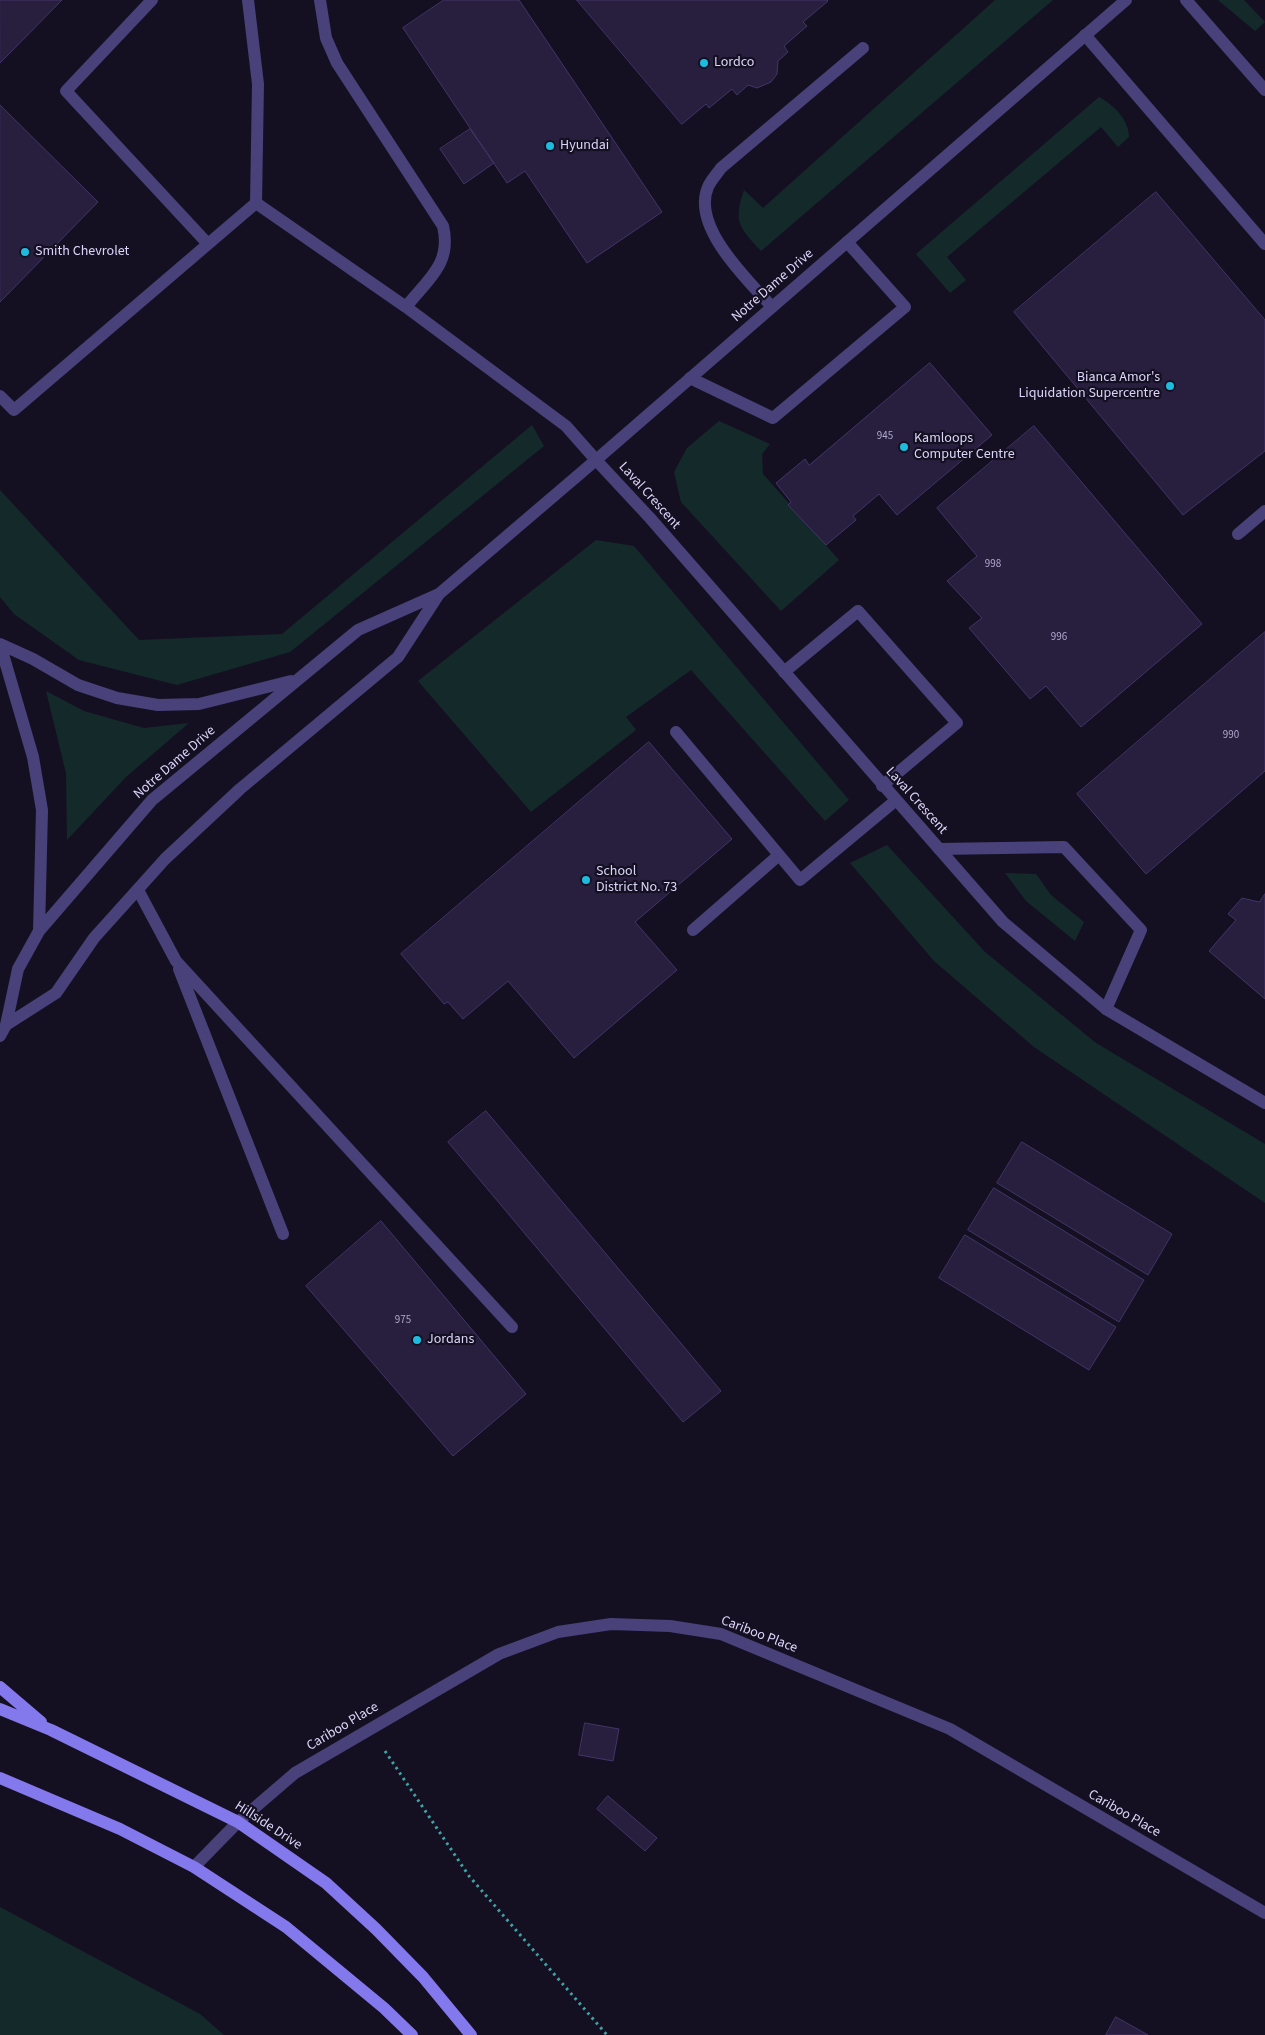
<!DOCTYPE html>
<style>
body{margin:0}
canvas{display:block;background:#141021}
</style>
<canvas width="1265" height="2035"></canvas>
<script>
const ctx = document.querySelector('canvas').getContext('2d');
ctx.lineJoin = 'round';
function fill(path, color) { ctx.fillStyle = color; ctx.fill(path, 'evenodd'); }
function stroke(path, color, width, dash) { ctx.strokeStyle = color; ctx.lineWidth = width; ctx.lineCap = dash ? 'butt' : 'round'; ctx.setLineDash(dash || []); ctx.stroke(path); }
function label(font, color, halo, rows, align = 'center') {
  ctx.font = font + ' "Source Sans 3",sans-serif'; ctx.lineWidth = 4.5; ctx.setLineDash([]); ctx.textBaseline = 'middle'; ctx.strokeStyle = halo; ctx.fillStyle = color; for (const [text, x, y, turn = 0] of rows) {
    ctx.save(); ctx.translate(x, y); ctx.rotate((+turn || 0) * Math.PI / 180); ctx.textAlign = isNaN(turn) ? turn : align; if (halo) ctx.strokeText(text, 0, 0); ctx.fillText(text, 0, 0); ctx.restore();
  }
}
fill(new Path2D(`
 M 995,0 L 1053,0 L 761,251 C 739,227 733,222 744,190 L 763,208 Z
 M 1218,0 L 1244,0 L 1265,22 L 1255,31 Z
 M 1099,97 C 1114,105 1129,120 1129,137 L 1118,147 L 1101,127 L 947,257 L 966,280 L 950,293 L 916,254 Z
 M 719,421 L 770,444 L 762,454 L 763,474 L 839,560 L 781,611 L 681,502 L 674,472 L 687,448 Z
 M 532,425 L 544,446 L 290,652 L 177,685 L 79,660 L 14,614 L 0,597 L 0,490 L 139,640 L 282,634 Z
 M 596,540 L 634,546 L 849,800 L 825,821 L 691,670 L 626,717 L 636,730 L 531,812 L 418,681 Z
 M 46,691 L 84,711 L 144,728 L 189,723 L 126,777 L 67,840 L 66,773 Z
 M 887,845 L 985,952 L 1096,1043 L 1265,1144 L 1265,1203 L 1034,1047 L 934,961 L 850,863 Z
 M 1005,873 L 1036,874 L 1051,895 L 1084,922 L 1075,941 L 1026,901 Z
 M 0,1907 L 200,2014 L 224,2035 L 0,2035 Z`), '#14292a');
const building = new Path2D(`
 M 0,0 L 62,0 L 0,63 Z
 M 444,0 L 519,0 L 662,212 L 587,263 L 525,171 L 507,183 L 403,28 Z
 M 577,0 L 827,0 L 828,1 L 803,22 L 807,26 L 784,46 L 788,52 L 778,61 L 777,74 L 771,82 L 757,88 L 748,85 L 737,95 L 732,89 L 709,108 L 706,104 L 682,124 Z
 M 0,105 L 98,202 L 0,302 Z
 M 470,129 L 494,163 L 464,184 L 440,149 Z
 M 1156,192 L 1265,320 L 1265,451 L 1183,515 L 1014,312 Z
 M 930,363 L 992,435 L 897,515 L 879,494 L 853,516 L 856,520 L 826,545 L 788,505 L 791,502 L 776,483 L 805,459 L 809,465 Z
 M 1034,426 L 1202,624 L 1081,727 L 1046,686 L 1030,699 L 969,628 L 982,618 L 947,581 L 977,556 L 937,508 Z
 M 1265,632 L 1265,771 L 1146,874 L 1077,794 Z
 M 649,742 L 732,839 L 635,922 L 677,970 L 574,1058 L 508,981 L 463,1019 L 448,1002 L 444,1004 L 401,954 Z
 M 1265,894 L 1265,999 L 1209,951 L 1236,920 L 1228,914 L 1242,898 L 1259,902 Z
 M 486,1111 L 721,1391 L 683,1422 L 448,1142 Z
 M 1022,1142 L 1172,1234 L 1148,1275 L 997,1183 Z
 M 994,1188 L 1144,1280 L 1119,1322 L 968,1230 Z
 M 381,1221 L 526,1394 L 453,1456 L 306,1286 Z
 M 965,1235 L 1116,1327 L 1089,1370 L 939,1278 Z
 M 585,1723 L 619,1729 L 613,1761 L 579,1755 Z
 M 608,1796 L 657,1838 L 645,1851 L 597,1809 Z
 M 1116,2017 L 1148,2035 L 1106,2035 Z`);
fill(building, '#281f3f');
stroke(building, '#423468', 1);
stroke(new Path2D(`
 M 385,1751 L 469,1876 L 607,2035`), '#3ea3a5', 3, [2.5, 4]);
stroke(new Path2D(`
 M 152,0 L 66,91 L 208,244
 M 248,0 L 258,84 L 256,203 L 406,307 L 566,426 L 596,460
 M 320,0 L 326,38 L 337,63 L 443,226 C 452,264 428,279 406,307
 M 1186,0 L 1265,90
 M 1085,35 L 1265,244
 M 772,307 C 748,280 691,227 708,187 C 711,180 717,174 721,168 L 863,48
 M 690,378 L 773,418 L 905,307 L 847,242
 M 0,396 L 14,410 L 256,203
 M 1238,534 L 1265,511
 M 784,672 L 858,611 L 957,723 L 882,786
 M 676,732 L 800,880 L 895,801
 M 939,849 L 1064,847 L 1141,930 L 1106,1009
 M 138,890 L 176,961 L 512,1327
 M 693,930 L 779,855
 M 179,969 L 283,1234`), '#48417a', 12);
stroke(new Path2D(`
 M 596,460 L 650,518 L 1003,922 L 1106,1009 L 1265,1103
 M 194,1867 L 238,1822 L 295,1773 L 499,1654 L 558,1632 L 611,1624 L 670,1626 L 721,1634 L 950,1729 L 1265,1913`), '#48417a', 12);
stroke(new Path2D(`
 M 0,644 L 33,659 L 78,685 L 117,698 L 158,705 L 199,704 L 291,681
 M 0,644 L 33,757 L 42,810 L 39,931
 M 6,1025 L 56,993 L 94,938 L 165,859 L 240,789 L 398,657 L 439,594
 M 0,1036 L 6,1025 L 18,969 L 39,931 L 152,800 L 358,630 L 439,594 L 596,460 L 1126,0`), '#48417a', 12);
stroke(new Path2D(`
 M 0,1687 L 41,1722
 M 0,1709 L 51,1730 L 238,1822 L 326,1883 L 376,1929 L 423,1977 L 471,2035
 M 0,1778 L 120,1829 L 194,1867 L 286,1927 L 384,2008 L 412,2035`), '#8478ed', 12);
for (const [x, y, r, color] of [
 [704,63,5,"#1dbcde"],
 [550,146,5,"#1dbcde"],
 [25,252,5,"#1dbcde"],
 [1170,386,5,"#1dbcde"],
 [904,447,5,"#1dbcde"],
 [586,880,5,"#1dbcde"],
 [417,1340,5,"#1dbcde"]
]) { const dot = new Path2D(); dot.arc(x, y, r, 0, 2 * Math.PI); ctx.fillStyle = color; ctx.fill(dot); stroke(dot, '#141021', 2); }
label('11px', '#afa8cb', null, [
 ["945",885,437],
 ["998",993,565],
 ["996",1059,638],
 ["990",1231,736],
 ["975",403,1321]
]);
label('14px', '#dcd5fa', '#141021', [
 ["Lordco",714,63],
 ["Hyundai",560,146],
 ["Smith Chevrolet",35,252],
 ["Bianca Amor's",1160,378,"right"],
 ["Liquidation Supercentre",1160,394,"right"],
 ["Kamloops",914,439],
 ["Computer Centre",914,455],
 ["School",596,872],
 ["District No. 73",596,888],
 ["Jordans",427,1340]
], 'left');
label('14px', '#dcd5fa', '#141021', [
 ["Notre Dame Drive",773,286,-41],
 ["Laval Crescent",649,496,48],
 ["Notre Dame Drive",175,763,-41],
 ["Laval Crescent",916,801,48],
 ["Cariboo Place",759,1635,21],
 ["Cariboo Place",343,1727,-31],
 ["Cariboo Place",1124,1814,30],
 ["Hillside Drive",268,1826,33]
]);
</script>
